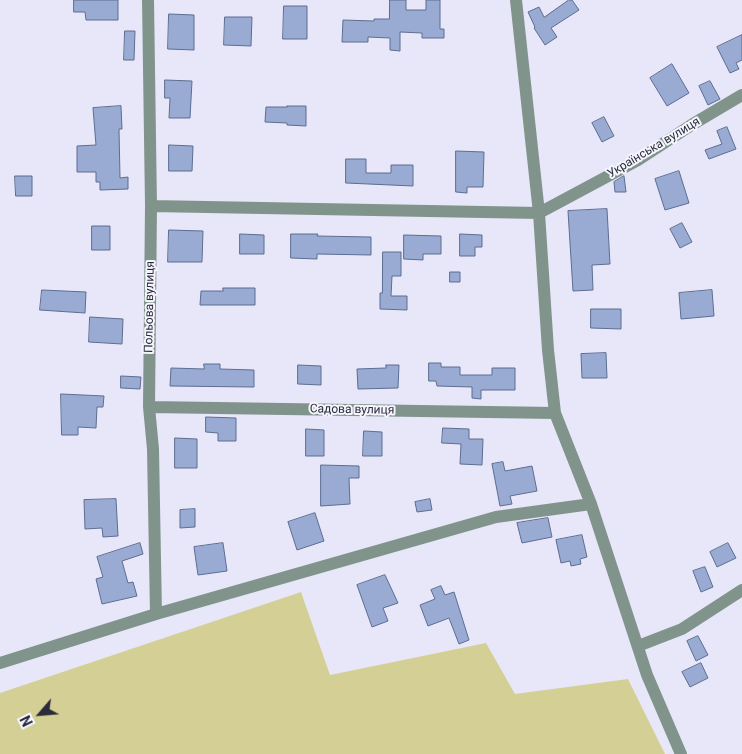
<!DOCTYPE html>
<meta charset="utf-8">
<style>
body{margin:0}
#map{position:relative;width:742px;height:754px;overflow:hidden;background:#e7e7f9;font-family:Roboto,sans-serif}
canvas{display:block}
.north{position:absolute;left:15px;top:689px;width:50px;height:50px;-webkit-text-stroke:4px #f5f5fe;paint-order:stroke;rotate:243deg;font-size:14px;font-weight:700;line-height:20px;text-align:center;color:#2b2b3c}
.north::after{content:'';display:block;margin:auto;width:18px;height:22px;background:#2b2b3c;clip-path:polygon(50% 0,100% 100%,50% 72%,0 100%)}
</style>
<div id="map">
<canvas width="742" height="754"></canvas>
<div class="north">N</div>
</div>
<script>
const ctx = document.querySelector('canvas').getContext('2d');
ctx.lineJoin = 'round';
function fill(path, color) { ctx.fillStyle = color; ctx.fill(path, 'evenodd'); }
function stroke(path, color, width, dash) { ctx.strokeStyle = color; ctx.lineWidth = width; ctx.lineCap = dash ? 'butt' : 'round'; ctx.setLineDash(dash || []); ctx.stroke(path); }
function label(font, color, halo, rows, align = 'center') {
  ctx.font = font + ' Roboto,sans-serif'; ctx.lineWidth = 4; ctx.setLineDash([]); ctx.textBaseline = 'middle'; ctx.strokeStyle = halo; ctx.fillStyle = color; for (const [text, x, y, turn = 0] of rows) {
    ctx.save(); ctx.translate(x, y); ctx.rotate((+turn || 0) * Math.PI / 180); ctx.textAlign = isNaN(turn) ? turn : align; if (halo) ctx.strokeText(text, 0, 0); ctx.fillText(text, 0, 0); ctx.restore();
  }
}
fill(new Path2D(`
 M 301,592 L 330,675 L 486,643 L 515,694 L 628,679 L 665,754 L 0,754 L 0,693 Z`), '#d4d095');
const building = new Path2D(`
 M 74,0 L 118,0 L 118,20 L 86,20 L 85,12 L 74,12 Z
 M 390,0 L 406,0 L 406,10 L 426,10 L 426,0 L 440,0 L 440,29 L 444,29 L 444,38 L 422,38 L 422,33 L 400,32 L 400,51 L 390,50 L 390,38 L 368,37 L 368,42 L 342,42 L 343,20 L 374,21 L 374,19 L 389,19 Z
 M 569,0 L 572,0 L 579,10 L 551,28 L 557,37 L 545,45 L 534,28 L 535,27 L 528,12 L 539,7 L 544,17 Z
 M 284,6 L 307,6 L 307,39 L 283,39 Z
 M 169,14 L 194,15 L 194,50 L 168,49 Z
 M 225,17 L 252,17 L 251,46 L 224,45 Z
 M 125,31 L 135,31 L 134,60 L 124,60 Z
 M 742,35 L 742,60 L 736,63 L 739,69 L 730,73 L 717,47 Z
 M 672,64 L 689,93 L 667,106 L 650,78 Z
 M 165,80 L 192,81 L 190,118 L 169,118 L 170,98 L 165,98 Z
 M 710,81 L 720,99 L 708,105 L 699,86 Z
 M 121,106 L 122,129 L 119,129 L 120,178 L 128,177 L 128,189 L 100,190 L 100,182 L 96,182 L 96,172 L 77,172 L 77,146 L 96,145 L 93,108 Z
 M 287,106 L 306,106 L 306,126 L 287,125 L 287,123 L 265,122 L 266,107 L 287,107 Z
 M 604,117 L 614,136 L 602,142 L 592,123 Z
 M 727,127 L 736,149 L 709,159 L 705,150 L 722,144 L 717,131 Z
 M 169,145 L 193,146 L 192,171 L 169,171 Z
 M 456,151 L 484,152 L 483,187 L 467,187 L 467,193 L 456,192 Z
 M 346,159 L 366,159 L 366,173 L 391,173 L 391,165 L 413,165 L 413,186 L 346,183 Z
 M 679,171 L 689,203 L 665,210 L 655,179 Z
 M 15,176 L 32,176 L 32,196 L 16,196 Z
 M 624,176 L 626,192 L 615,192 L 614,182 Z
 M 607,209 L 610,264 L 592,265 L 593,290 L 573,291 L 568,211 Z
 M 682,223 L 692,242 L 680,248 L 670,229 Z
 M 92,226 L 110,226 L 110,250 L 92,250 Z
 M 169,230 L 203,231 L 202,262 L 168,262 Z
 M 240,234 L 264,235 L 264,254 L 240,254 Z
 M 291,234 L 318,234 L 317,236 L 371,237 L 371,255 L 317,254 L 317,259 L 291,258 Z
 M 460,234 L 482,235 L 482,247 L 475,247 L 475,256 L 460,256 Z
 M 404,235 L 441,236 L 441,254 L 423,254 L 423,260 L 404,259 Z
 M 383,252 L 401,252 L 401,276 L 392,276 L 391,296 L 407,296 L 407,310 L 380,309 L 380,293 L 382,293 Z
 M 450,272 L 460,272 L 460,282 L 450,282 Z
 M 223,288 L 255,288 L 255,305 L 200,305 L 201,291 L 223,291 Z
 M 42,290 L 86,292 L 85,313 L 40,310 Z
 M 712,290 L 714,316 L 681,319 L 679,293 Z
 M 591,309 L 621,309 L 621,329 L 591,328 Z
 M 90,317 L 123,319 L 122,344 L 89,342 Z
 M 606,353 L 607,378 L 582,378 L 581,354 Z
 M 429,363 L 441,363 L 441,367 L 460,367 L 460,375 L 492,375 L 492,368 L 515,368 L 515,390 L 481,390 L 481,399 L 472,398 L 472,387 L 437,386 L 436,381 L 429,381 Z
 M 204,364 L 220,364 L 220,369 L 254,370 L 254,387 L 170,386 L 171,368 L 204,369 Z
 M 298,365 L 321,366 L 321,385 L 298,384 Z
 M 386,365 L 399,365 L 398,388 L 358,389 L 357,369 L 386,368 Z
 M 121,376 L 141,377 L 140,389 L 121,388 Z
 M 61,394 L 104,396 L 103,407 L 97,407 L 96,428 L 78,427 L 78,435 L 62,435 Z
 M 206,417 L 236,418 L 236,441 L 218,441 L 218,433 L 206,432 Z
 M 443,428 L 469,429 L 469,439 L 483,439 L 482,465 L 460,464 L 461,444 L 442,443 Z
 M 306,429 L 324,430 L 324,456 L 306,456 Z
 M 364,431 L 382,432 L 382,456 L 363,456 Z
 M 175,438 L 197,439 L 197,468 L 175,468 Z
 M 503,462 L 505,471 L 532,466 L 537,491 L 510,496 L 512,504 L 500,506 L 492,464 Z
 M 321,465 L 359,466 L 359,478 L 349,478 L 350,504 L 321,506 Z
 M 116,499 L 118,536 L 103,537 L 102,528 L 85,529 L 84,500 Z
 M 430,499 L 432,510 L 417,512 L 415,502 Z
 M 195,509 L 195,527 L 180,528 L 180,510 Z
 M 315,513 L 324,541 L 297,550 L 288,522 Z
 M 548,518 L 552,537 L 522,543 L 517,523 Z
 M 582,535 L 587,557 L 580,559 L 581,564 L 571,566 L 570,561 L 561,563 L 556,540 Z
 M 140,543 L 143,554 L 122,561 L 128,583 L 133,582 L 137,596 L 102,604 L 96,579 L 103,577 L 97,557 Z
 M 223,543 L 227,571 L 198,575 L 194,547 Z
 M 728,543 L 736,558 L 717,567 L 710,552 Z
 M 705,567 L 713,587 L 701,592 L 693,571 Z
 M 385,575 L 398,603 L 383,608 L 388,621 L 372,627 L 357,585 Z
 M 441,586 L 445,595 L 454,592 L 469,640 L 459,644 L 449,618 L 428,626 L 420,605 L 435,599 L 431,590 Z
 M 698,636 L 708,655 L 696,661 L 687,641 Z
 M 701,663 L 708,678 L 690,687 L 682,672 Z`);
fill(building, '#99abd2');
stroke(building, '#5c6d91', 1);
stroke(new Path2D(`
 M 148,0 L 151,206 L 149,407 L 153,449 L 156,614
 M 516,0 L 539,213 L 548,350 L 555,413 L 591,504 L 647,675 L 681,754
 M 151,206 L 539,213 L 638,160 L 693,124 L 742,95
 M 149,407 L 555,413
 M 638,646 L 682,629 L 742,590
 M 0,663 L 156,614 L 496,517 L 591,504`), '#81948b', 12);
label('12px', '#2b2b3c', '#f5f5fe', [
 ["Українська вулиця",654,148,-31],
 ["Польова вулиця",150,307,-89],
 ["Садова вулиця",352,410,1]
]);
</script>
